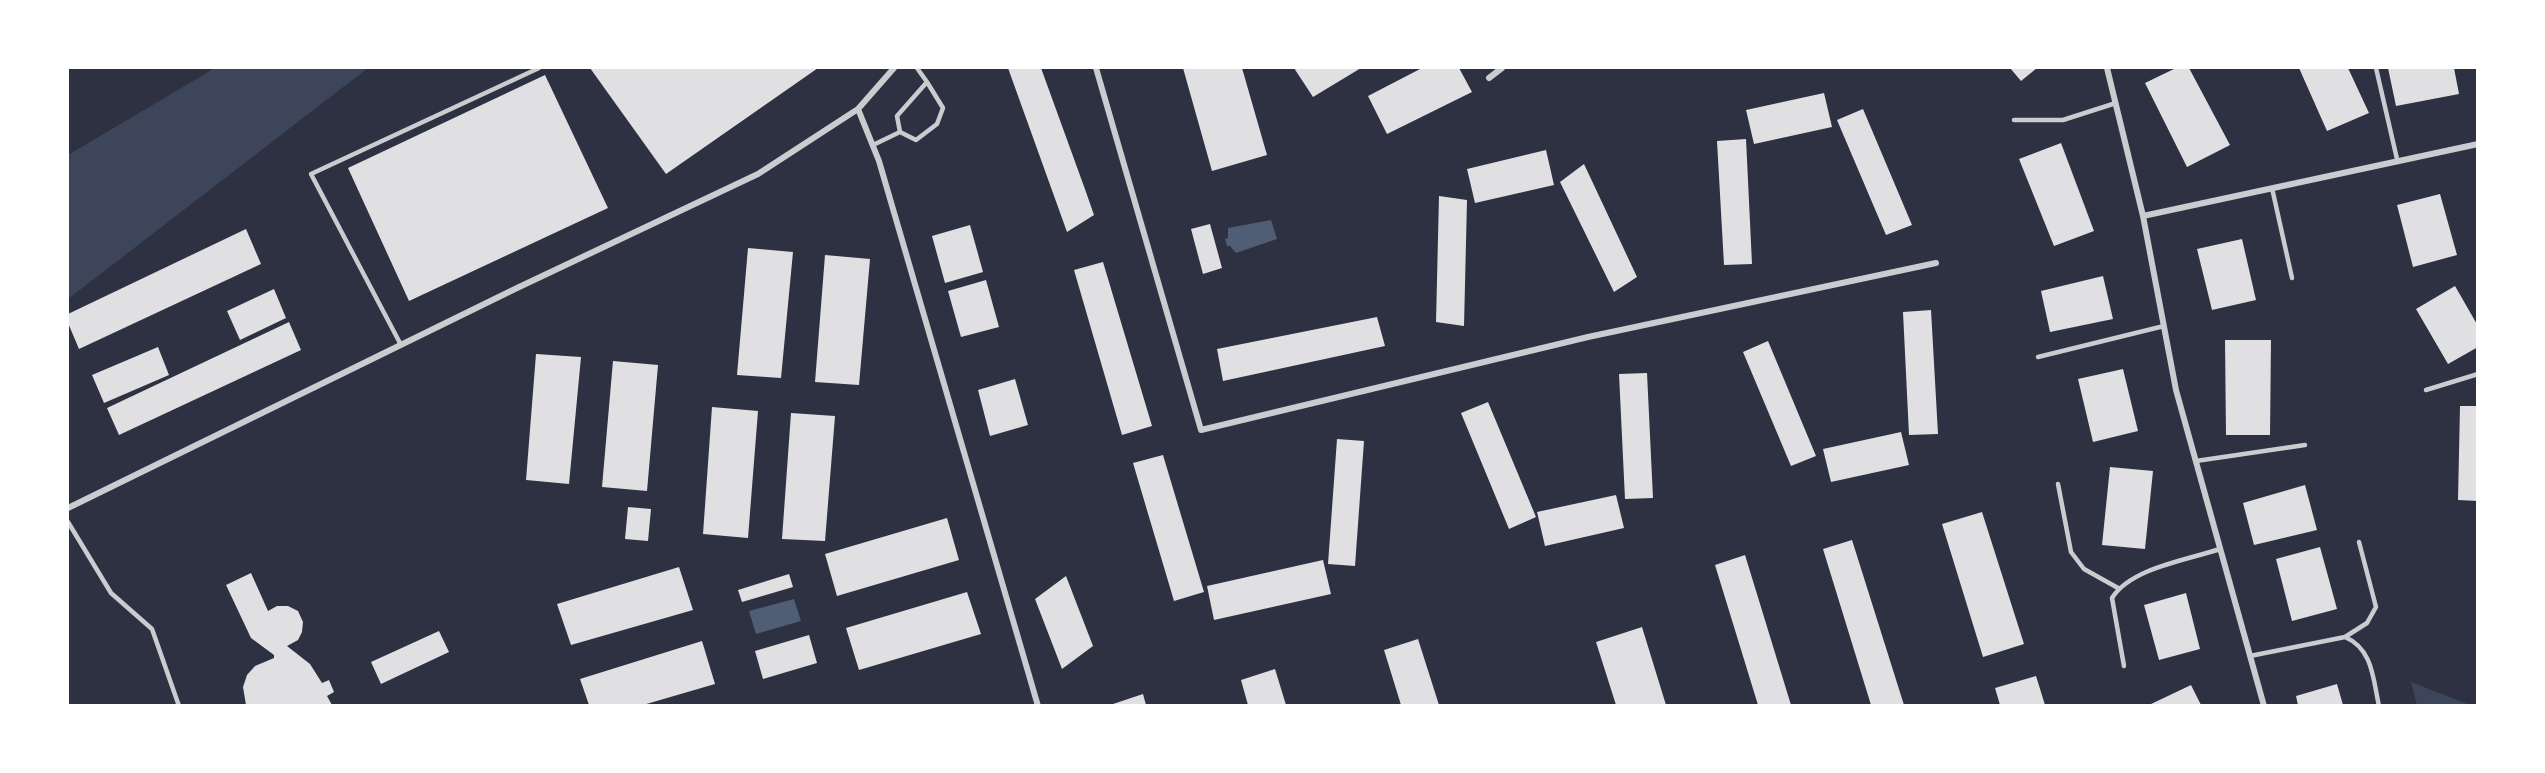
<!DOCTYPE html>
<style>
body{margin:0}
#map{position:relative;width:2545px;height:773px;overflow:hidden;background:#2d3142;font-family:Helvetica,sans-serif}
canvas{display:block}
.frame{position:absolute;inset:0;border:69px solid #fff;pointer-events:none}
</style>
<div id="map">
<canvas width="2545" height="773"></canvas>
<div class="frame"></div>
</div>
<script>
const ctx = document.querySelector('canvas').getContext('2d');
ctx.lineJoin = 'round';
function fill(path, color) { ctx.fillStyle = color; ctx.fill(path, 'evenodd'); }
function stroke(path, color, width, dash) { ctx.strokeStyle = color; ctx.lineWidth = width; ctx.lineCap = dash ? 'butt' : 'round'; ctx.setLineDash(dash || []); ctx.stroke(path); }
fill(new Path2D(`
 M 215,68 L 368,68 L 68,299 L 68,155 Z
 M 2411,682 L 2470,705 L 2417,705 Z`), '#3c4559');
fill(new Path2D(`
 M 1271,220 L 1277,239 L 1236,253 L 1230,246 L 1227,246 L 1225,239 L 1228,238 L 1228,228 Z
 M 794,599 L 801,621 L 756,634 L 749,611 Z`), '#4f5d75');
fill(new Path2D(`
 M 590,68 L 818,68 L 666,174 Z
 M 1008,68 L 1041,68 L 1086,192 L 1094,215 L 1067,232 Z
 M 1183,68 L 1242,68 L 1267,155 L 1212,171 Z
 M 1294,68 L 1361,68 L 1313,97 Z
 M 1422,68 L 1459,68 L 1472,92 L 1387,134 L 1368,96 Z
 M 2010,68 L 2037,68 L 2021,81 Z
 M 2176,68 L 2189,68 L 2230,145 L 2187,167 L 2145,83 Z
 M 2299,68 L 2348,68 L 2369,113 L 2327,131 Z
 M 2388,68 L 2454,68 L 2459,94 L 2396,106 Z
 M 545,75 L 608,208 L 409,301 L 348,168 Z
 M 1824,93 L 1832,127 L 1754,144 L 1746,110 Z
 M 1863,109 L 1912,225 L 1886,235 L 1837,120 Z
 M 1746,139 L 1752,264 L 1724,265 L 1717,141 Z
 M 2061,143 L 2094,231 L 2054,246 L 2019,159 Z
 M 1546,150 L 1554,185 L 1475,203 L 1467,169 Z
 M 1584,164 L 1637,277 L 1614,292 L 1560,182 Z
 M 2440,194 L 2457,255 L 2413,267 L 2397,205 Z
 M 1439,196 L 1467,200 L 1464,326 L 1436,322 Z
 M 1210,224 L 1222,268 L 1203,274 L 1191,229 Z
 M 970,225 L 983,272 L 945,283 L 932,236 Z
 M 246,229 L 261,264 L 79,349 L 68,323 L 68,314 Z
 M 2242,239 L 2256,300 L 2212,310 L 2197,249 Z
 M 748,248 L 793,252 L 781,378 L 737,375 Z
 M 825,255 L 870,259 L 859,385 L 815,382 Z
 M 1103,262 L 1152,426 L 1122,435 L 1074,270 Z
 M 2103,276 L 2113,319 L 2050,332 L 2041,291 Z
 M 986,280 L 999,327 L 961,337 L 948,291 Z
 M 2455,286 L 2478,326 L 2478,347 L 2448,364 L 2416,309 Z
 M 274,289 L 286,318 L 240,340 L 227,311 Z
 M 1931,310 L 1938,434 L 1909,435 L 1903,312 Z
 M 1377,317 L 1385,346 L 1223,381 L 1217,349 Z
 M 289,322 L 301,350 L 119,435 L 107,408 Z
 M 2225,340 L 2271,340 L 2270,435 L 2226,435 Z
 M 1768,341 L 1816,456 L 1791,466 L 1743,352 Z
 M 158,347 L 169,375 L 104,403 L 92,375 Z
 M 536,354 L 581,357 L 569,484 L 526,480 Z
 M 613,361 L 658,365 L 647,491 L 602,487 Z
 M 2123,369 L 2138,431 L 2093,442 L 2078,379 Z
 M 1647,373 L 1653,498 L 1625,499 L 1619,374 Z
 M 1015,379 L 1028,425 L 990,436 L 978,390 Z
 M 1488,402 L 1536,517 L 1509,529 L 1461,413 Z
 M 2460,406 L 2478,406 L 2478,501 L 2458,500 Z
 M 712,407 L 758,411 L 748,538 L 703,534 Z
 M 791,413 L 835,416 L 825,541 L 782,539 Z
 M 1901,432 L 1909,465 L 1831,482 L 1823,449 Z
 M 1337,439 L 1364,441 L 1355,566 L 1328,564 Z
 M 1163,455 L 1204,592 L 1174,601 L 1133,463 Z
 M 2110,467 L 2153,471 L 2145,549 L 2102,545 Z
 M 2305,485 L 2317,530 L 2254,545 L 2243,503 Z
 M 1616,495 L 1624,528 L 1545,546 L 1537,512 Z
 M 628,507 L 651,509 L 648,541 L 625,539 Z
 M 1982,512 L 2024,644 L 1983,657 L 1942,524 Z
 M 947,518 L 959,560 L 837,596 L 825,554 Z
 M 1852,540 L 1904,705 L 1871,705 L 1823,549 Z
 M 2320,547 L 2337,609 L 2292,621 L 2276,559 Z
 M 1745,555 L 1791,705 L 1758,705 L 1715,565 Z
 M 1323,560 L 1331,594 L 1214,620 L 1207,586 Z
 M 679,567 L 693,610 L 571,645 L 557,604 Z
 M 251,573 L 268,611 L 277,606 L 288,606 L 298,611 L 303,622 L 302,632 L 298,640 L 287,646 L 310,664 L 322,683 L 329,680 L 334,692 L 327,696 L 332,705 L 246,705 L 243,687 L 247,675 L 255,666 L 274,658 L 274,655 L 251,638 L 226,585 Z
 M 789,574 L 793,587 L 742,602 L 738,590 Z
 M 1066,576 L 1093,646 L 1062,669 L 1035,599 Z
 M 967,592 L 981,634 L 859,670 L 846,628 Z
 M 2186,593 L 2200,649 L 2159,660 L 2144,605 Z
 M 1642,627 L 1666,705 L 1616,705 L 1596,642 Z
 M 439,631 L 449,652 L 381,684 L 371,662 Z
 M 809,635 L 817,663 L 763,679 L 755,651 Z
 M 1418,639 L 1439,705 L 1401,705 L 1384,650 Z
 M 702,641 L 715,684 L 643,705 L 589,705 L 580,679 Z
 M 1275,669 L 1286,705 L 1248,705 L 1241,680 Z
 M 2036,676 L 2045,705 L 2000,705 L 1995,688 Z
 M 2337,684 L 2343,705 L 2298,705 L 2296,696 Z
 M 2191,685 L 2201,705 L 2149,705 Z
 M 1143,694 L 1146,705 L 1110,705 Z`), '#e0e0e3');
stroke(new Path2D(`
 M 2376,68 L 2397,159
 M 2014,120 L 2063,120 L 2116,103
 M 900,132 L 916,140 L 937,124 L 943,108 L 927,82
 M 873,145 L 900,132 L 897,116 L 927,82 L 917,68
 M 2272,188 L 2292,278
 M 401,345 L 311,174 L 539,68
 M 2038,357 L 2164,326
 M 2426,390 L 2478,374
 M 2196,461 L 2305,445
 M 2058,484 L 2071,552 L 2084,569 L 2118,588
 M 68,522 L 111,593 L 152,629 L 179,706
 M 2345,637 L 2367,623 L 2376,607 L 2359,542
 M 2250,656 L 2345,637 C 2373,649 2373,679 2379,706
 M 2124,666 L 2112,598 C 2131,568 2187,560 2220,549`), '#caccd0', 4.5);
stroke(new Path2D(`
 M 1096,68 L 1201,430 L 1588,337 L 1936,263
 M 2107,68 L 2143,216 L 2176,390 L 2264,706
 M 1489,78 L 1502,68
 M 858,109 L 879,161 L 1038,706
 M 2143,216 L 2478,144
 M 68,508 L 517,288 L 758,174 L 858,109 L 894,68`), '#caccd0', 6);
</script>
